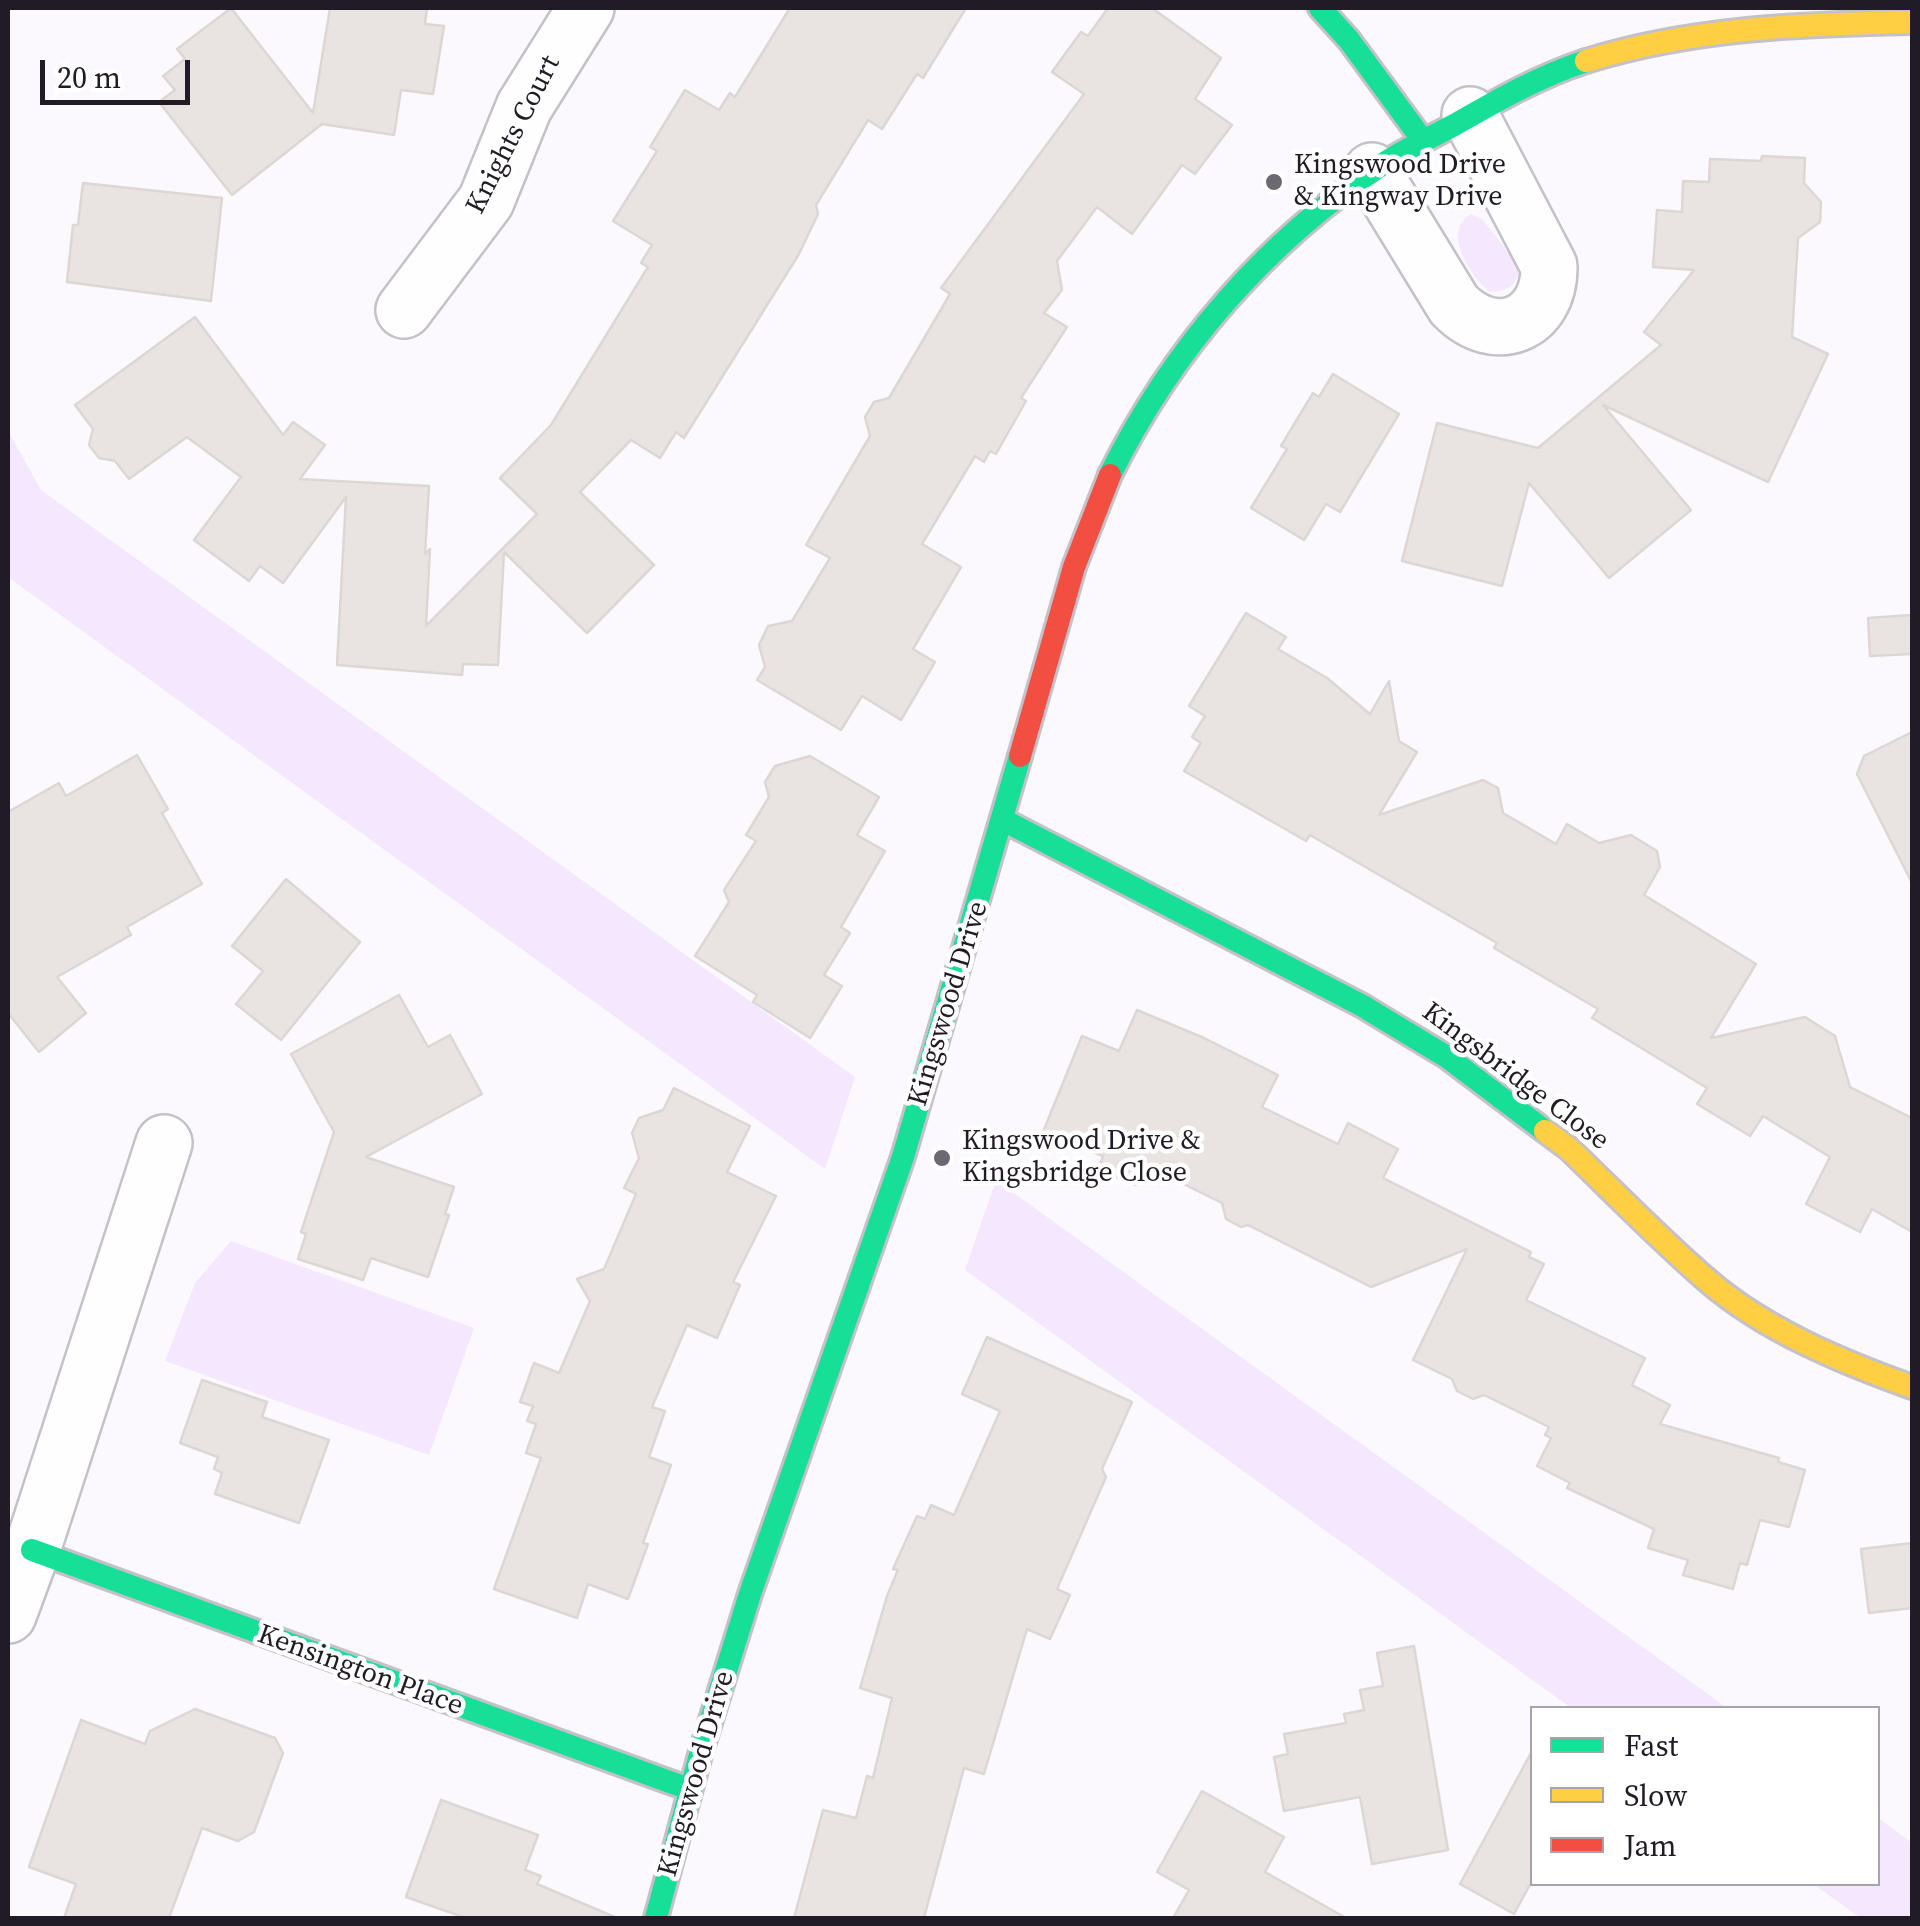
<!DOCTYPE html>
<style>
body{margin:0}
#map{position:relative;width:1920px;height:1926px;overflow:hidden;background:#fbf9fd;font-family:"Source Serif 4",serif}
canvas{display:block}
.frame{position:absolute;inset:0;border:10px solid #211b25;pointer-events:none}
.legend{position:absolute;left:1530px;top:1706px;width:350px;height:180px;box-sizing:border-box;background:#fff;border:2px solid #a6a4a8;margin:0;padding:12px 18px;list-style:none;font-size:30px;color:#211b25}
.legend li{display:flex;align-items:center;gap:20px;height:50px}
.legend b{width:50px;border:2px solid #a6a4a8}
.scale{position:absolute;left:40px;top:60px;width:150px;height:45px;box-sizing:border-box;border:5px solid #211b25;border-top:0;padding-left:12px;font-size:30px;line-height:35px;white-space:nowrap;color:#211b25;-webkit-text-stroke:8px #fff;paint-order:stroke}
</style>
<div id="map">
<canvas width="1920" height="1926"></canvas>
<div class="frame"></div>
<ul class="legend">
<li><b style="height:12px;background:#16e098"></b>Fast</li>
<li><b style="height:12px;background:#ffcf43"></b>Slow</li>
<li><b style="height:12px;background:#f24e42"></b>Jam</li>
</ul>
<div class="scale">20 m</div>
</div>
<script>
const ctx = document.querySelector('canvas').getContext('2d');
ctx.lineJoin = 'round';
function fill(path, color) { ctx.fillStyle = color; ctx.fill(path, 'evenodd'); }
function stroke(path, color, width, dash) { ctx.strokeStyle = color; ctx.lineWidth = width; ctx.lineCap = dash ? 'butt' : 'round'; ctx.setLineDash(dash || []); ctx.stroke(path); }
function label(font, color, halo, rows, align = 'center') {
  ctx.font = font + ' "Source Serif 4",serif'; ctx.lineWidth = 9; ctx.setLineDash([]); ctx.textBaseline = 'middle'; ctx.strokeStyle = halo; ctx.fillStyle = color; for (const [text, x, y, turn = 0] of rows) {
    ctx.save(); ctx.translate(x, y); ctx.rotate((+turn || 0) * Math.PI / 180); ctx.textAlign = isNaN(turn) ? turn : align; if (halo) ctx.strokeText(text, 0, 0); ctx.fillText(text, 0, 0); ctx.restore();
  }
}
fill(new Path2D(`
 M 1471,214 L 1483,220 L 1520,268 C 1516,286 1508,291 1490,292 C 1470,276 1441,231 1471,214 Z
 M 8,431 L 41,490 L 855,1077 L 825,1169 L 8,577 Z
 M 996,1180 L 1727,1708 L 1571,1708 L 965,1270 Z
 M 231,1241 L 474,1328 L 429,1455 L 165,1361 L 195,1283 Z
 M 1878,1818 L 1912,1843 L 1912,1918 L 1861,1918 L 1813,1884 L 1878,1884 Z`), '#f4e7fe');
const building = new Path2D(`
 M 231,8 L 313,113 L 330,8 L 427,8 L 425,24 L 444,26 L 433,94 L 401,90 L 394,135 L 322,124 L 232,195 L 159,102 L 175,90 L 163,76 L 185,59 L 177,49 Z
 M 790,8 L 966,8 L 923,78 L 917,74 L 882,129 L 868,120 L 816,205 L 818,214 L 799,254 L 684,438 L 676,432 L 660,458 L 631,440 L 580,492 L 654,565 L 587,633 L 504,552 L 498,665 L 463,664 L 462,675 L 337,665 L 346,497 L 283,583 L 260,566 L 249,581 L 194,540 L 241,477 L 187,437 L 129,479 L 115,461 L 99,458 L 89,445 L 93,429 L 75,405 L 195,317 L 283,435 L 293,422 L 325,445 L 300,479 L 429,486 L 425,554 L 430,549 L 426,626 L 537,514 L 500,478 L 551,425 L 648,267 L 641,263 L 652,245 L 613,221 L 657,151 L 650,147 L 685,90 L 719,110 L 730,93 L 735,97 Z
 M 1108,8 L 1152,8 L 1221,58 L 1195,99 L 1232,125 L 1195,174 L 1182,165 L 1132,234 L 1097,207 L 1057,261 L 1062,290 L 1044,313 L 1067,327 L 1021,398 L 1026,401 L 996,454 L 990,451 L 984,462 L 975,456 L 922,544 L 961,567 L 913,649 L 935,662 L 901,720 L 862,696 L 841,730 L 757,680 L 765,667 L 759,645 L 768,626 L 792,621 L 830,558 L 806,545 L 870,436 L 865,417 L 874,402 L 889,398 L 950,294 L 941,288 L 1084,94 L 1052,72 L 1081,32 L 1088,36 Z
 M 1762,156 L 1805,158 L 1804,183 L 1821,202 L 1820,222 L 1798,238 L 1792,337 L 1828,354 L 1768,482 L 1603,405 L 1691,510 L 1609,578 L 1529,483 L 1502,586 L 1402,561 L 1437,423 L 1538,448 L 1661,345 L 1644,332 L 1694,270 L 1653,267 L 1657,210 L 1682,212 L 1683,181 L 1709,182 L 1710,159 L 1761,161 Z
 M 83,183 L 222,198 L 211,301 L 67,282 L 73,225 L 78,225 Z
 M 1333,374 L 1399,414 L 1340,512 L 1326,504 L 1304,540 L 1251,508 L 1287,449 L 1281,446 L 1313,393 L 1319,397 Z
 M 1246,613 L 1286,637 L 1278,649 L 1327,678 L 1370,714 L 1389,681 L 1399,741 L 1417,752 L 1379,815 L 1483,780 L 1498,788 L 1503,813 L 1556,844 L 1567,824 L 1599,843 L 1631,835 L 1657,851 L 1660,867 L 1644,895 L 1756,964 L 1711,1038 L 1805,1017 L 1835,1036 L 1850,1087 L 1912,1118 L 1912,1232 L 1872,1209 L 1860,1232 L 1806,1204 L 1830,1157 L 1763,1116 L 1750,1136 L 1697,1104 L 1707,1088 L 1592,1018 L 1598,1009 L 1494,948 L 1497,943 L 1310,835 L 1306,841 L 1184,771 L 1201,743 L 1192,737 L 1205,716 L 1189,706 Z
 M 1912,615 L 1912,654 L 1870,656 L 1868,618 Z
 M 1912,732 L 1912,883 L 1857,774 L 1864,756 Z
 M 137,755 L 168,809 L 162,813 L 202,884 L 127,927 L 131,935 L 57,977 L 86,1013 L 39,1052 L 8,1013 L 8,812 L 59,783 L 66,796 Z
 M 810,756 L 879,797 L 857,835 L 885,851 L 841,927 L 850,933 L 824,975 L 842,986 L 810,1038 L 753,1002 L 757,995 L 695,956 L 729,902 L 724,890 L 756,841 L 746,835 L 769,797 L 765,782 L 775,766 Z
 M 286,879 L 360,942 L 281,1040 L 236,1004 L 263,971 L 232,946 Z
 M 399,995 L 428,1047 L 450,1035 L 482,1094 L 366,1157 L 454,1187 L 445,1214 L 449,1215 L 428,1277 L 371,1258 L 363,1280 L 298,1259 L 306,1234 L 301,1232 L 334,1132 L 291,1054 Z
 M 1137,1010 L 1204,1038 L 1278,1075 L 1262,1107 L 1338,1144 L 1348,1123 L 1398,1149 L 1383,1178 L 1531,1252 L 1529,1257 L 1544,1264 L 1526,1300 L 1645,1358 L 1632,1385 L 1670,1405 L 1660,1424 L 1779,1458 L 1778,1462 L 1805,1470 L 1789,1527 L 1760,1520 L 1747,1565 L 1740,1563 L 1733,1589 L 1683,1575 L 1688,1560 L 1648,1548 L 1654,1529 L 1567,1488 L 1570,1483 L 1537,1466 L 1551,1438 L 1545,1435 L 1549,1427 L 1484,1395 L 1473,1399 L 1457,1391 L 1452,1379 L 1413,1360 L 1467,1249 L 1371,1287 L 1248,1225 L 1241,1227 L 1226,1219 L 1222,1203 L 1145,1165 L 1136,1185 L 1098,1170 L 1103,1156 L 1043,1132 L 1082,1036 L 1119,1051 Z
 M 674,1088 L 750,1126 L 727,1172 L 776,1196 L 733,1282 L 740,1285 L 717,1338 L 687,1325 L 652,1407 L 665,1411 L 649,1457 L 671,1465 L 643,1543 L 648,1544 L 628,1599 L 588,1584 L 577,1618 L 494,1589 L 541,1458 L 526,1453 L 536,1424 L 527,1421 L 533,1406 L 520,1402 L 534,1363 L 559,1373 L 590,1301 L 577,1279 L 604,1269 L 636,1194 L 624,1188 L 639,1158 L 632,1133 L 639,1118 L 663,1110 Z
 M 987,1337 L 1132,1402 L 1102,1469 L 1106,1477 L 1057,1589 L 1070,1595 L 1050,1639 L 1027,1629 L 984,1774 L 964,1768 L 924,1918 L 794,1918 L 823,1810 L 856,1818 L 867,1776 L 873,1778 L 892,1698 L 860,1688 L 887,1596 L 898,1570 L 893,1569 L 917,1516 L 925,1519 L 931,1505 L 954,1515 L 1000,1411 L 962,1394 Z
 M 202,1380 L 267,1402 L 262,1417 L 329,1440 L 299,1523 L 215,1494 L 222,1473 L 214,1469 L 218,1457 L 180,1443 Z
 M 1912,1543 L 1912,1608 L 1869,1613 L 1861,1549 Z
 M 1414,1646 L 1448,1850 L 1372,1864 L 1360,1797 L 1284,1811 L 1274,1757 L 1288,1754 L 1284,1734 L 1346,1723 L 1344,1714 L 1364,1710 L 1360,1690 L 1383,1686 L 1377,1653 Z
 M 195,1709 L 275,1738 L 283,1753 L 254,1832 L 238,1841 L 202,1828 L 169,1918 L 64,1918 L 76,1884 L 29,1867 L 81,1720 L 145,1744 L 150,1731 Z
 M 1532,1751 L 1532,1881 L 1514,1914 L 1460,1884 Z
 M 1202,1791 L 1284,1837 L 1265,1872 L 1346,1918 L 1173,1918 L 1189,1890 L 1157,1872 Z
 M 441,1800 L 538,1835 L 525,1870 L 541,1876 L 537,1884 L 617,1918 L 466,1918 L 406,1897 Z`);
fill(building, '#e9e4e1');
stroke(building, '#dcd7d4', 2.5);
const street = new Path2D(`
 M 1372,171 L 1454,305 C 1495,347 1550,325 1549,266 L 1470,115
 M 404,310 L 486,201 L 524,107 L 586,8
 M 8,1615 L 32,1550 L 164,1143`);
const fast = new Path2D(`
 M 1320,8 L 1349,40 L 1424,142
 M 1110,475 C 1172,350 1265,242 1383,164 C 1406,149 1432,137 1456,124 C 1498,100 1540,76 1586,61
 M 1003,820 L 1361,1005 L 1447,1057 L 1545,1131
 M 32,1550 L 689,1789
 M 656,1918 L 700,1755 L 750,1594 L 903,1157 L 1020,756`);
const slow = new Path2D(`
 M 1586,61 C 1692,28 1802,24 1912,22
 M 1545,1131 L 1568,1148 C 1614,1192 1659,1239 1708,1281 C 1765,1330 1842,1362 1912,1387`);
const jam = new Path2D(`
 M 1020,756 L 1074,567 L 1110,475`);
stroke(street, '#c5c1c8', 60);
stroke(fast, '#c5c1c8', 28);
stroke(slow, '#c5c1c8', 28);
stroke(jam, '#c5c1c8', 28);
stroke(street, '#fefeff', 55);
stroke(fast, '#16e098', 22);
stroke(slow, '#ffcf43', 22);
stroke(jam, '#f24e42', 22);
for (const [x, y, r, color] of [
 [1274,182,10,"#6d6971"],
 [942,1158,10,"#6d6971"]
]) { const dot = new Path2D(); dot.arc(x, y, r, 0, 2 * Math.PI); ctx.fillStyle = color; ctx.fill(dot); stroke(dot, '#fff', 4); }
label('28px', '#211b25', '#fff', [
 ["Knights Court",514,135,-63],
 ["Kingswood Drive",949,1004,-73],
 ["Kingsbridge Close",1515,1077,37],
 ["Kensington Place",360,1671,20],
 ["Kingswood Drive",697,1774,-74]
]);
label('28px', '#211b25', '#fff', [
 ["Kingswood Drive",1294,166],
 ["& Kingway Drive",1294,198],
 ["Kingswood Drive &",962,1142],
 ["Kingsbridge Close",962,1174]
], 'left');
</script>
